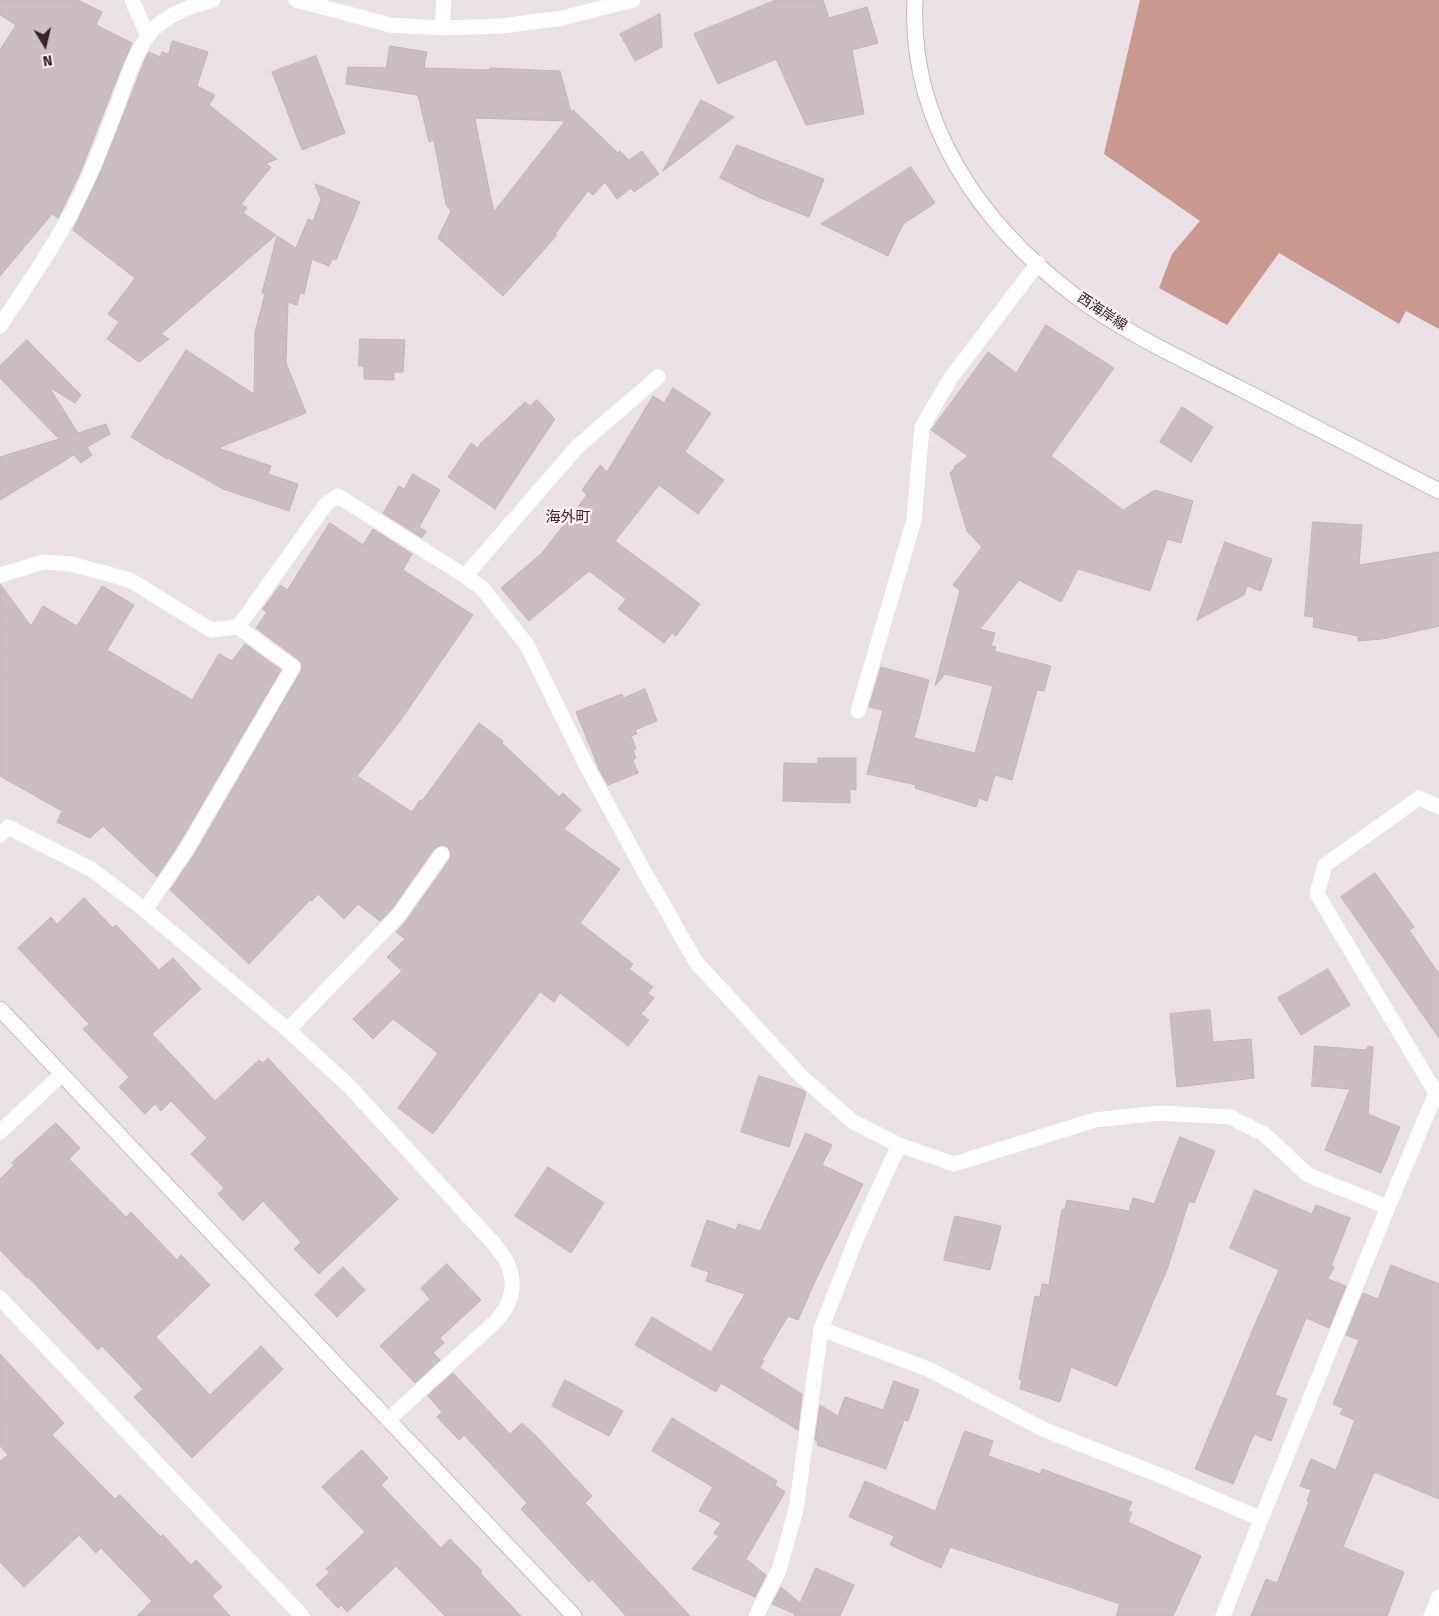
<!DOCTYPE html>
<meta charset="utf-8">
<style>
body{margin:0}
#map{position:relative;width:1439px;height:1616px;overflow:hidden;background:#eae1e5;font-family:"Fira Sans",sans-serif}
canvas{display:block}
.north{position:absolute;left:20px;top:20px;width:50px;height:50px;-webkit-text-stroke:4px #f7f1f4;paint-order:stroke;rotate:171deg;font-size:14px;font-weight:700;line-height:20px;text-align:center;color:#392329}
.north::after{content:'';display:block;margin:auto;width:18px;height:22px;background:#392329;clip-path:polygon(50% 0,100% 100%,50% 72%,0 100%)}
</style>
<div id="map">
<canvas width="1439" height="1616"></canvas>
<div class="north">N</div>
</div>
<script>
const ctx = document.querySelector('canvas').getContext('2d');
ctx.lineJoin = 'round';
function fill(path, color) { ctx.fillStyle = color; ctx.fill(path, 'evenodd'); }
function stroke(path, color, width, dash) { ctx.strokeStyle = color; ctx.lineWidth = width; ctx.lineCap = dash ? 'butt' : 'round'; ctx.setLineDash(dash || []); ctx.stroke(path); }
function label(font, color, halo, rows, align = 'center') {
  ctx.font = font + ' "Fira Sans","Noto Sans JP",sans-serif'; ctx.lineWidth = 5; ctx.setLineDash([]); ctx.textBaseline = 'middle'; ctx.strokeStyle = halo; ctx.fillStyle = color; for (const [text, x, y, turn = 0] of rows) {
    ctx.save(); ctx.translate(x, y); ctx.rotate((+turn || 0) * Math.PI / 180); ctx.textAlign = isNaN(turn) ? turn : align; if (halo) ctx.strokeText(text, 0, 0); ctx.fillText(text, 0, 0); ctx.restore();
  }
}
fill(new Path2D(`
 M 1140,0 L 1439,0 L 1439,329 L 1406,311 L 1399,324 L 1279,253 L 1227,325 L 1159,288 L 1172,254 L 1200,221 L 1104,154 Z`), '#c9988e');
const building = new Path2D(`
 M 0,0 L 78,0 L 102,12 L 96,25 L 132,43 L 122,66 L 80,173 L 58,218 L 52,214 L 0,276 L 0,50 L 16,25 L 0,15 Z
 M 776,0 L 823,0 L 829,18 L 867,7 L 878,43 L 852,50 L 864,114 L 806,125 L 776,59 L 718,84 L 694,34 Z
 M 660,14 L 662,47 L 635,61 L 620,34 Z
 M 173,41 L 208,52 L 197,86 L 215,95 L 209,105 L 277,159 L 265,164 L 271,167 L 241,204 L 247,208 L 243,213 L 276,235 L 161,334 L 169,339 L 139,362 L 107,339 L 119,322 L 108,314 L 135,278 L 73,230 L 102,169 L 146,57 L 149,52 L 160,57 L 162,52 L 168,54 Z
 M 390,46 L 427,52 L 424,68 L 490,70 L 490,68 L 560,71 L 571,112 L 573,110 L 618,153 L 620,151 L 629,160 L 642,151 L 659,174 L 634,192 L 631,188 L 617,199 L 605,182 L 593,195 L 588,191 L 555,234 L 557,235 L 503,296 L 438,238 L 451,211 L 446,205 L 434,140 L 429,142 L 418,95 L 346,84 L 348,67 L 386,68 ZM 475,118 L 565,121 L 494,212 Z
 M 316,56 L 345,133 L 302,150 L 272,72 Z
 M 701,100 L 734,117 L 663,171 Z
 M 737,145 L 824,179 L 809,217 L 758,197 L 720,178 Z
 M 911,167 L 935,203 L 903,224 L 888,256 L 821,224 Z
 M 315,184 L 360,202 L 336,260 L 332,259 L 329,266 L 312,259 L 304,294 L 300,293 L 297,305 L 288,302 L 286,363 L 306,413 L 218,448 L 271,466 L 268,474 L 298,484 L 289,511 L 223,489 L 168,458 L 167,459 L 131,437 L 186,350 L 254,394 L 255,332 L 265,294 L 262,293 L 277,236 L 296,248 L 308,219 L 313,221 L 321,200 Z
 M 1046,325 L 1114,368 L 1051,456 L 1123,510 L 1155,490 L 1193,501 L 1181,543 L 1167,539 L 1150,591 L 1078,569 L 1061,602 L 1019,580 L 980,629 L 995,633 L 991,646 L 996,647 L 994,651 L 1051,666 L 1044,691 L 1037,690 L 1012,780 L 995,775 L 987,801 L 979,798 L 976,807 L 915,788 L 916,785 L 867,774 L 883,710 L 869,707 L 881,667 L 929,680 L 914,738 L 975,753 L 993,686 L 945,674 L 935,686 L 960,590 L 953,585 L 982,547 L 967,531 L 950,473 L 955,468 L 954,467 L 968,456 L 931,430 L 988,352 L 1016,373 Z
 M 360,339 L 405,340 L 403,372 L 394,372 L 394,380 L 364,379 L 364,366 L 359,366 Z
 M 27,340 L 81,395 L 75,403 L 49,387 L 78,433 L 106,424 L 110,434 L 87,447 L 92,455 L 81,463 L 74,455 L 0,500 L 0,457 L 59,439 L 0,378 L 0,366 Z
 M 673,388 L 711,413 L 685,452 L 724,480 L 698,514 L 659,485 L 615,541 L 700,604 L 676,636 L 672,633 L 664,643 L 618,609 L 626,599 L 589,571 L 529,621 L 501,588 L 542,553 L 587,495 L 582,490 L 600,465 L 607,472 L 653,396 L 664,403 Z
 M 537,400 L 555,419 L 495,509 L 448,477 L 471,443 L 478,448 L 480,444 L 525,402 L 530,406 Z
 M 1182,407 L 1213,427 L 1191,462 L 1160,442 Z
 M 413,474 L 440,490 L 419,527 L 426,531 L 422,538 L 383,513 L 399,486 L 404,489 Z
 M 1313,522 L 1362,525 L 1359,565 L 1439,552 L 1439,626 L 1382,639 L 1358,641 L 1358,636 L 1313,627 L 1314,617 L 1305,616 Z
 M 330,523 L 363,545 L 373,529 L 412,554 L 403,570 L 473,615 L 400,721 L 357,776 L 412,812 L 420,800 L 422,801 L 479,723 L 503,741 L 502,743 L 559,797 L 563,793 L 581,810 L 564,829 L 620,869 L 580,923 L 633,964 L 629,969 L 653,987 L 648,993 L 654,998 L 641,1014 L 649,1020 L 628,1046 L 560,993 L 554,1002 L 540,992 L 433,1134 L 398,1108 L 438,1053 L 393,1019 L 373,1039 L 353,1019 L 402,971 L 387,957 L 405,939 L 396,932 L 406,921 L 450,859 L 451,854 L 448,847 L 442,845 L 434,849 L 391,910 L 380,921 L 358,904 L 344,919 L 318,894 L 312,901 L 310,900 L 249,964 L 170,890 L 194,855 L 301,671 L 302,663 L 299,660 L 256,628 L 267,612 L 262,609 L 265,606 L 280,585 L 287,590 Z
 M 1225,542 L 1272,559 L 1261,591 L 1247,586 L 1244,595 L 1197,620 Z
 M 0,584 L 31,626 L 43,606 L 77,626 L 102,586 L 134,605 L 107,650 L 192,700 L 219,654 L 232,661 L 245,644 L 281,670 L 178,845 L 157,877 L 103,826 L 90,838 L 57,822 L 62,811 L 0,776 Z
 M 645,689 L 657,721 L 635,730 L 637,734 L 631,736 L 636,749 L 633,750 L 636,758 L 633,760 L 638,773 L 608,785 L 600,771 L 576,712 L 622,694 L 623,698 Z
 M 818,758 L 856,758 L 856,790 L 850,789 L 850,803 L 783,801 L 784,763 L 818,764 Z
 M 1375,873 L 1414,927 L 1409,930 L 1439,974 L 1439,1038 L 1341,897 Z
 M 84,898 L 113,928 L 116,925 L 159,970 L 173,958 L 201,989 L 152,1034 L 215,1101 L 259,1060 L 263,1063 L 268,1058 L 398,1199 L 319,1274 L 294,1249 L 301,1242 L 263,1201 L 243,1221 L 218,1194 L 224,1188 L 191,1154 L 207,1138 L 171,1101 L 161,1111 L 155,1104 L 145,1114 L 119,1087 L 129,1077 L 83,1029 L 89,1024 L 18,948 L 51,917 L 57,924 Z
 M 1328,969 L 1350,1005 L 1301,1035 L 1278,998 Z
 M 1210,1010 L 1213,1042 L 1251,1039 L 1254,1078 L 1177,1087 L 1170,1014 Z
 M 1315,1046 L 1366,1050 L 1368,1046 L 1373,1047 L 1368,1114 L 1400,1127 L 1381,1173 L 1325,1150 L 1350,1089 L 1312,1086 Z
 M 759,1076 L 803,1090 L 806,1093 L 789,1147 L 741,1132 Z
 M 56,1123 L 80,1148 L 69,1159 L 126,1217 L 131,1212 L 177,1260 L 181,1255 L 210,1285 L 156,1337 L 210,1395 L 261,1346 L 283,1369 L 192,1458 L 134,1397 L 143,1389 L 102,1346 L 98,1350 L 28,1277 L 27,1278 L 0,1250 L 0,1179 L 14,1165 L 12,1163 Z
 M 806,1133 L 832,1145 L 822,1165 L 863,1184 L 817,1277 L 798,1320 L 788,1316 L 762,1360 L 764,1361 L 760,1368 L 802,1394 L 798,1430 L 721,1383 L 716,1392 L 635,1345 L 652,1317 L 711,1352 L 745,1294 L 706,1281 L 709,1272 L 691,1266 L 707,1220 L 736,1230 L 738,1224 L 760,1231 Z
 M 1180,1137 L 1215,1151 L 1194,1203 L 1189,1201 L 1168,1267 L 1117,1386 L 1071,1367 L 1060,1402 L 1020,1389 L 1022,1380 L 1019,1379 L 1035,1296 L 1040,1297 L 1042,1284 L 1049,1285 L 1062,1209 L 1065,1209 L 1067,1200 L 1129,1211 L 1133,1198 L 1154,1204 Z
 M 548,1167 L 604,1203 L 571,1253 L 515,1216 Z
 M 1255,1190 L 1312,1214 L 1316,1205 L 1350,1218 L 1331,1266 L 1334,1267 L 1328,1279 L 1346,1286 L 1329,1328 L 1306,1318 L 1275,1395 L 1287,1399 L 1271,1441 L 1254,1434 L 1233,1484 L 1195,1469 L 1256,1322 L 1279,1270 L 1230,1248 Z
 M 955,1216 L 1001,1226 L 990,1270 L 944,1260 Z
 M 447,1264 L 481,1300 L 440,1338 L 444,1343 L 433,1353 L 440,1360 L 415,1383 L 380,1346 L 430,1299 L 421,1288 Z
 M 1391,1265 L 1439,1284 L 1439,1499 L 1374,1472 L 1343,1547 L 1404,1572 L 1387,1616 L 1251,1616 L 1266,1579 L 1277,1583 L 1309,1502 L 1307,1501 L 1311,1490 L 1300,1486 L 1311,1459 L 1336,1470 L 1355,1420 L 1340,1414 L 1343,1408 L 1333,1404 L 1359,1340 L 1346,1335 L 1363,1293 L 1378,1299 Z
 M 343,1267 L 365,1290 L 337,1317 L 315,1295 Z
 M 0,1354 L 64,1423 L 52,1435 L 115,1499 L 120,1495 L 161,1537 L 163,1535 L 191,1565 L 196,1560 L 222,1587 L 212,1596 L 230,1616 L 137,1616 L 152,1601 L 101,1548 L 96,1553 L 79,1535 L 24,1587 L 0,1562 L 0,1461 L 8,1455 L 0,1446 Z
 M 453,1373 L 510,1434 L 522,1423 L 536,1436 L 592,1496 L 585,1503 L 690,1616 L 626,1616 L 592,1579 L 589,1582 L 521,1509 L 527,1503 L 464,1435 L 459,1440 L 437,1417 L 442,1412 L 428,1396 Z
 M 565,1380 L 623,1411 L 609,1436 L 552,1406 Z
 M 894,1381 L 919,1390 L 908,1421 L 904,1420 L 886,1469 L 817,1445 L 818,1442 L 815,1440 L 820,1405 L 838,1416 L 845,1397 L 883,1410 Z
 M 672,1418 L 777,1481 L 775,1485 L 785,1492 L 746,1559 L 766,1575 L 755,1597 L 692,1569 L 719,1536 L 714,1533 L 721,1523 L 699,1511 L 713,1487 L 652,1451 Z
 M 965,1431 L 993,1441 L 988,1456 L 1040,1474 L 1042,1469 L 1132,1502 L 1128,1511 L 1132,1512 L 1128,1522 L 1201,1556 L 1173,1616 L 1116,1616 L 1120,1604 L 950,1547 L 941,1568 L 890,1545 L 894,1536 L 849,1517 L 865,1481 L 935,1511 Z
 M 362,1450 L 388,1478 L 381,1485 L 441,1548 L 450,1539 L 482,1571 L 480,1573 L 521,1616 L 445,1616 L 396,1566 L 347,1612 L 341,1605 L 338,1608 L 316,1585 L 330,1572 L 326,1569 L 365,1532 L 322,1487 Z
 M 816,1568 L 854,1585 L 840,1616 L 794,1616 L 795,1614 L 772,1604 L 781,1587 L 800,1603 Z`);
fill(building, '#cabec3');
stroke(building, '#c3b4ba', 1);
const secondary = new Path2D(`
 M 915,0 C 909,122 980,224 1074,295 C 1123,332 1186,361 1241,389 C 1307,423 1373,457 1439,491
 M 0,1009 L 574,1616`);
stroke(secondary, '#c8b5bc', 17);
stroke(new Path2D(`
 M 442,28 L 444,0
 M 145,910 L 186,850 L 293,667 L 238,627
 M 756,1616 L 779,1570 L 796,1510 L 821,1329 L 859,1232 L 899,1145`), '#fff', 15);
stroke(new Path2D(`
 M 132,0 L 148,36
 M 296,0 L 390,25 L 442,28 L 502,26 L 562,18 L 633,0
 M 0,326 C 27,285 56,244 78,200 C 93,170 105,137 117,106 C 126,82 133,57 148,36 C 162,16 190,6 213,0
 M 0,575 L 44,562 L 71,564 L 130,580 L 211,630 L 238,627 L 326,504 L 338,496 L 465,576 L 482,588 L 527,645 L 585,763 L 640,864 L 696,962 L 800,1075 L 852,1121 L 899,1145 L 954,1164 L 1095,1120 L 1160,1113 L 1230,1117 L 1264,1134 L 1308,1175 L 1388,1207 L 1261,1519 L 1223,1616
 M 465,576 L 578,446 L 658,377
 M 858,711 L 914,520 L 922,427 L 950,379 L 1038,263
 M 0,835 L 8,827 L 91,869 L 145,910 L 288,1030 L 350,1087 L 495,1245 C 499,1251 506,1258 508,1265 C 517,1287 511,1304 496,1321 L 388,1420
 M 288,1030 L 398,916 L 442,854
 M 0,1132 L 61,1075
 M 1388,1207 L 1436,1093 L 1317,894 L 1325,865 L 1419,798 L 1439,807
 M 0,1298 L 302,1616
 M 821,1329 L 928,1369 L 1045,1430 L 1164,1477 L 1261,1519
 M 1431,1616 L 1439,1597`), '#fff', 15);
stroke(secondary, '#fff', 15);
label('14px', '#392329', '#f7f1f4', [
 ["西海岸線",1102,312,33]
]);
label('15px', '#48212b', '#f7f1f4', [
 ["海外町",568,518]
]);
</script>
